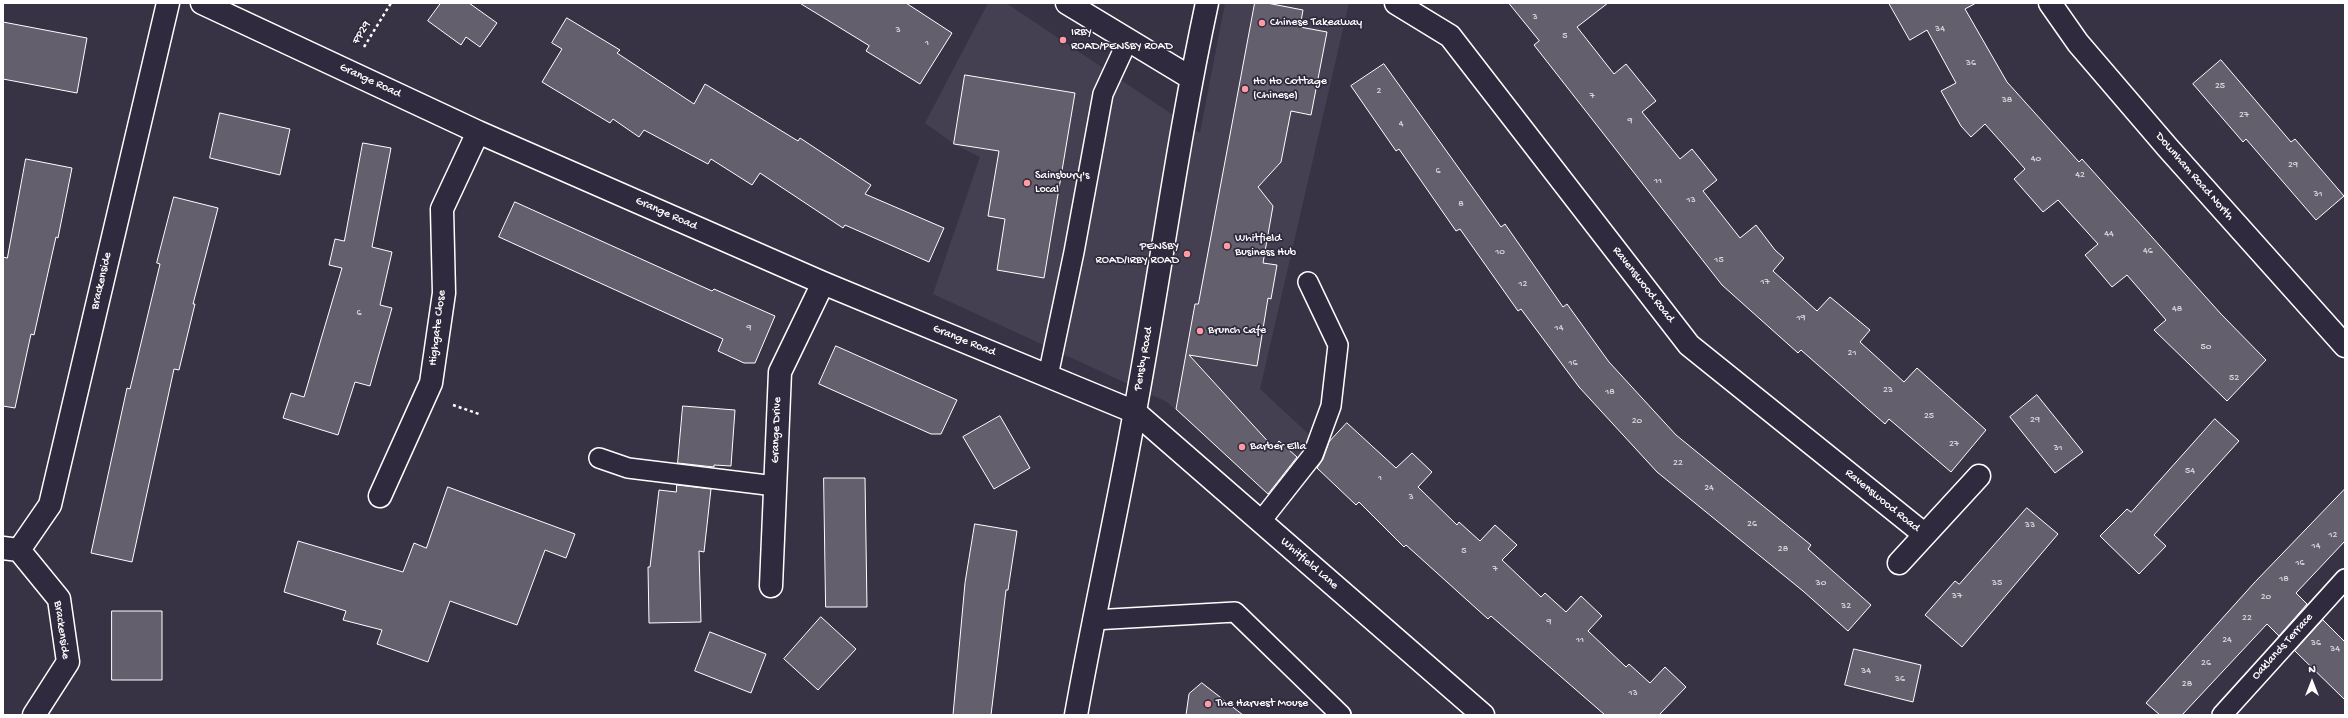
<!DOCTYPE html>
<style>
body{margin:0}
#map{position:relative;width:2348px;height:718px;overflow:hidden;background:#373345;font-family:"Gochi Hand",sans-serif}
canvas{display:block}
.frame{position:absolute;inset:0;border:4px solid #fff;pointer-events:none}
.north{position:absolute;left:2292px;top:662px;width:40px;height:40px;-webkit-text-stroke:3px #2f2a3d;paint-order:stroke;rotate:0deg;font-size:11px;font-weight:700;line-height:16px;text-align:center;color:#fff}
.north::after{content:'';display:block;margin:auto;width:14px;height:18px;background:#fff;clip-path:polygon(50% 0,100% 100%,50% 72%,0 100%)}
</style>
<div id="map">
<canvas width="2348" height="718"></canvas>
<div class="frame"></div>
<div class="north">N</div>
</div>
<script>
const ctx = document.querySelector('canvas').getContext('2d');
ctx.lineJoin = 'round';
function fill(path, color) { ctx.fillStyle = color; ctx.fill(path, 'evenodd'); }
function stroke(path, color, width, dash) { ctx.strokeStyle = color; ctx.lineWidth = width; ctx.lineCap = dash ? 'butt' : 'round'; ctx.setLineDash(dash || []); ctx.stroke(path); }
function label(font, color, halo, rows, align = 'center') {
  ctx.font = font + ' "Gochi Hand",sans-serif'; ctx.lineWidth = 3.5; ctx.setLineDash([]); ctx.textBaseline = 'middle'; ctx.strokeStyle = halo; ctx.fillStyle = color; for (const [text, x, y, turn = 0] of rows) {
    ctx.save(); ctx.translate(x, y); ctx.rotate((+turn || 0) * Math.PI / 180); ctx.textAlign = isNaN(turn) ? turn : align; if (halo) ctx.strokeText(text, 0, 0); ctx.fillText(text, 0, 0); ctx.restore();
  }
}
fill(new Path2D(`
 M 988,3 L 1006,3 L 1200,133 L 1225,3 L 1349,3 L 1260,389 L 1314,439 L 1268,494 L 1167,402 L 933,294 L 980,157 L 954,144 L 925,123 Z`), '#444051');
const building = new Path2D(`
 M 441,3 L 469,3 L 497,23 L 480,47 L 466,37 L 461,45 L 428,21 Z
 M 800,3 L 906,3 L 952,33 L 920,84 L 866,51 L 869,46 Z
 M 1255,3 L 1267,3 L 1303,10 L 1300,27 L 1327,32 L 1311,115 L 1291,111 L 1281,162 L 1258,187 L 1273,206 L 1263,263 L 1277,265 L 1271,299 L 1268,298 L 1257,366 L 1189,355 L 1273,447 L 1279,441 L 1297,457 L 1268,494 L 1176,409 L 1195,304 L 1198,304 Z
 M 1509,3 L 1608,3 L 1577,27 L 1614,74 L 1626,64 L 1656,101 L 1642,112 L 1680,159 L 1692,149 L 1717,180 L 1703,191 L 1740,238 L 1756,225 L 1775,250 L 1784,258 L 1773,271 L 1817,311 L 1830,297 L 1870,330 L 1860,342 L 1904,382 L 1917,368 L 1986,430 L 1951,472 L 1889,419 L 1885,424 L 1801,350 L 1798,353 L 1722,285 L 1534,45 L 1539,41 Z
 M 1889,3 L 1976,3 L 1965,9 L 2007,82 L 2079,162 L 2082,159 L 2221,314 L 2266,360 L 2227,401 L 2154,330 L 2166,320 L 2127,275 L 2112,287 L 2085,255 L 2098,244 L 2058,200 L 2043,212 L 2014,179 L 2025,169 L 1985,124 L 1971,137 L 1961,126 L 1941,91 L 1956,83 L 1927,30 L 1910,40 Z
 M 567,18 L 620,50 L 617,53 L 694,104 L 705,84 L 798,141 L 800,138 L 871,185 L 865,194 L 944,228 L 929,262 L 845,225 L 843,228 L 760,173 L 752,185 L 711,159 L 708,164 L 644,130 L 639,137 L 613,119 L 610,123 L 542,82 L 562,49 L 552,43 Z
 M 3,22 L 87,38 L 77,93 L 3,79 Z
 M 2221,60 L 2291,142 L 2295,139 L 2344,196 L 2316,220 L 2246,139 L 2243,142 L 2193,84 Z
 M 1384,64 L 1501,227 L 1505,224 L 1563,307 L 1567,304 L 1609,362 L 1676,435 L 1811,545 L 1808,549 L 1871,605 L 1848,631 L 1803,591 L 1657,472 L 1579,387 L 1521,309 L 1518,311 L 1460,229 L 1456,231 L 1399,149 L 1396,151 L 1351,86 Z
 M 965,75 L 1075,93 L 1044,278 L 997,270 L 1005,219 L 988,216 L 999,151 L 954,144 Z
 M 220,113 L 290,129 L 280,175 L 210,158 Z
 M 363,143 L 391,148 L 372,247 L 392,252 L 380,305 L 392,308 L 370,386 L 355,382 L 338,435 L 283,418 L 291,393 L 304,397 L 342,268 L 329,265 L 335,239 L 344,241 Z
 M 26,159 L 72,168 L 58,238 L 56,237 L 34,335 L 31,334 L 15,408 L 3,406 L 3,257 L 7,258 Z
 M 174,197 L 218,208 L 193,304 L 195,304 L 179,370 L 174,369 L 132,562 L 91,553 L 127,388 L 130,389 L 160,264 L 157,263 Z
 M 515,202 L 712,291 L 714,289 L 775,316 L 755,363 L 744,363 L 718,351 L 723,339 L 499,237 Z
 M 836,346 L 957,400 L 941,434 L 931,434 L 819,384 Z
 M 2037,395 L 2083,452 L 2055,473 L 2010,417 Z
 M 683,406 L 735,410 L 731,466 L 714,465 L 714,467 L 678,463 Z
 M 1000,416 L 1030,468 L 994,489 L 963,437 Z
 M 2215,419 L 2239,441 L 2154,535 L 2166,546 L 2139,574 L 2100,536 L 2127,509 L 2131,512 Z
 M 1347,423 L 1396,468 L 1412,453 L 1432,472 L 1418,487 L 1457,525 L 1459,522 L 1480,541 L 1495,525 L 1517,545 L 1502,560 L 1541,597 L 1545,593 L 1566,612 L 1581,596 L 1602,616 L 1588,631 L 1626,667 L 1629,664 L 1650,683 L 1665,667 L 1686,687 L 1659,715 L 1605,715 L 1491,616 L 1488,619 L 1406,545 L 1404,547 L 1359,502 L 1356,505 L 1317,468 L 1323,459 L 1329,442 Z
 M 824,478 L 865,478 L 867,607 L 826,607 Z
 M 677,485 L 711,489 L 704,552 L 699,551 L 701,622 L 649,623 L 648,567 L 650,567 L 659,490 L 676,492 Z
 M 448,487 L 575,534 L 566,558 L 545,550 L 517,625 L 450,601 L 428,662 L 377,644 L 382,630 L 343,620 L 346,611 L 284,592 L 298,541 L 403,572 L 414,543 L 426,548 Z
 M 2345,489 L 2345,541 L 2296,593 L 2307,604 L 2279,636 L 2267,624 L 2182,715 L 2160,715 L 2146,703 L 2255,582 Z
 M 2027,508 L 2058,534 L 1962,647 L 1925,615 L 1955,581 L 1959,584 Z
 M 975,524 L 1017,531 L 1008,590 L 1006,590 L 991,715 L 953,715 L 965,583 Z
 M 112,611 L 162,611 L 162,680 L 112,680 Z
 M 821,617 L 856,649 L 818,690 L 784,659 Z
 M 2323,620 L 2345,642 L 2345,700 L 2295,651 Z
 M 710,632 L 766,654 L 751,693 L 695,671 Z
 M 1854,649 L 1921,665 L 1913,702 L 1845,685 Z
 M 1202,683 L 1243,715 L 1186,715 L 1189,694 Z`);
fill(building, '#635f6d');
stroke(building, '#fff', 1);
const lane = new Path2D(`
 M 1048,376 L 1074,252 L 1103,94 L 1128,40
 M 599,458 L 628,468 L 775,486
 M 1261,521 L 1313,455 L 1331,406 L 1338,345 L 1308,282
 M 1093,620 L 1235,612 L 1341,715
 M 2222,715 L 2345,579`);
const street = new Path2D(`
 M 202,3 L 478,132 L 823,283 L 1135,412
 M 1396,3 L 1450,36 L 1689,345 L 1924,534
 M 2050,3 L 2078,43 L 2168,148 L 2345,346
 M 380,496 L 431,383 L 444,293 L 442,209 L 478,132
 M 3,548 L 19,550 L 59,599 L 68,662 L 34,715
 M 19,550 L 50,505 L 168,3
 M 1899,563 L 1979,476
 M 771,586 L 780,372 L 823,283`);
const secondary = new Path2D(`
 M 1067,3 L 1191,78
 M 1135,412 L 1483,715
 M 1076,715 C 1094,613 1117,513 1135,411 C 1160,275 1178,138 1207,3`);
stroke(lane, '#fff', 22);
stroke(street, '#fff', 25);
stroke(secondary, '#fff', 25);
stroke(new Path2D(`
 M 364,47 L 391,3
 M 453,405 L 479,414`), '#fff', 2.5, [3, 3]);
stroke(lane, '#2f2a3d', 19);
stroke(street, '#2f2a3d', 22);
stroke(secondary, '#2f2a3d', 22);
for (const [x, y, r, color] of [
 [1262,23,4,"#ff9aa2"],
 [1063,40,4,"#ff9aa2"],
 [1245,89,4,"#ff9aa2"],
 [1027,183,4,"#ff9aa2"],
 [1227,246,4,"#ff9aa2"],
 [1187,254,4,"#ff9aa2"],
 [1200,331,4,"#ff9aa2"],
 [1242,447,4,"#ff9aa2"],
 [1208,704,4,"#ff9aa2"]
]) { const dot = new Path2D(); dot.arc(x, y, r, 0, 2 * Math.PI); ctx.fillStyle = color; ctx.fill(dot); stroke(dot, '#2f2a3d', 1.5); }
label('10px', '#d8d7da', null, [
 ["3",1535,17],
 ["34",1940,29],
 ["3",898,30],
 ["5",1565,36],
 ["1",927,43],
 ["36",1971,63],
 ["25",2220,86],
 ["2",1379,91],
 ["7",1592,96],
 ["38",2007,100],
 ["27",2244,115],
 ["9",1630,121],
 ["4",1401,124],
 ["40",2036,159],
 ["29",2293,165],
 ["6",1438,171],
 ["42",2080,175],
 ["11",1658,181],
 ["31",2318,194],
 ["13",1691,200],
 ["8",1461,204],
 ["44",2109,234],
 ["46",2148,251],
 ["10",1500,252],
 ["15",1719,260],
 ["17",1765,282],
 ["12",1523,284],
 ["48",2177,309],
 ["6",359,313],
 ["19",1801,318],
 ["9",749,328],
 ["14",1559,328],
 ["50",2206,347],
 ["21",1852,353],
 ["16",1573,363],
 ["52",2234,378],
 ["23",1888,390],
 ["18",1610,392],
 ["25",1929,416],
 ["29",2035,420],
 ["20",1637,421],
 ["27",1954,444],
 ["31",2058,448],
 ["22",1678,463],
 ["54",2190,471],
 ["1",1380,478],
 ["24",1709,488],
 ["3",1411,497],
 ["26",1752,524],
 ["33",2030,525],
 ["12",2333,535],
 ["14",2316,546],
 ["28",1783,549],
 ["5",1464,551],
 ["16",2300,563],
 ["7",1495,569],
 ["18",2284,579],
 ["30",1821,583],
 ["35",1997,583],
 ["37",1957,596],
 ["20",2266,597],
 ["32",1846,606],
 ["22",2247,618],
 ["9",1549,622],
 ["11",1580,640],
 ["24",2227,640],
 ["36",2316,643],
 ["34",2335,649],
 ["26",2206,663],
 ["34",1866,671],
 ["36",1900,679],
 ["28",2187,684],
 ["13",1633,693]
]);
label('12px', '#fff', '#2f2a3d', [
 ["Chinese Takeaway",1270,23],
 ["IRBY",1071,33],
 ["ROAD/PENSBY ROAD",1071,47],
 ["Ho Ho Cottage",1253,82],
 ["(Chinese)",1253,96],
 ["Sainsbury's",1035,176],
 ["Local",1035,190],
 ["Whitfield",1235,239],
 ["Business Hub",1235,253],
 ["PENSBY",1179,247,"right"],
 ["ROAD/IRBY ROAD",1179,261,"right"],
 ["Brunch Cafe",1208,331],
 ["Barber Ella",1250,447],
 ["The Harvest Mouse",1216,704]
], 'left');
label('12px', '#fff', '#2f2a3d', [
 ["FP29",362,33,-59],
 ["Grange Road",370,81,25],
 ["Downham Road North",2194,177,49],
 ["Grange Road",666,214,24],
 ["Brackenside",102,281,-77],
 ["Ravenswood Road",1643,285,52],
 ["Highgate Close",438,328,-83],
 ["Grange Road",964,341,22],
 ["Pensby Road",1144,359,-80],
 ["Grange Drive",777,430,-88],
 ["Ravenswood Road",1882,501,39],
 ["Whitfield Lane",1309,564,41],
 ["Brackenside",61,630,82],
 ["Oaklands Terrace",2283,647,-48]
]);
</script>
